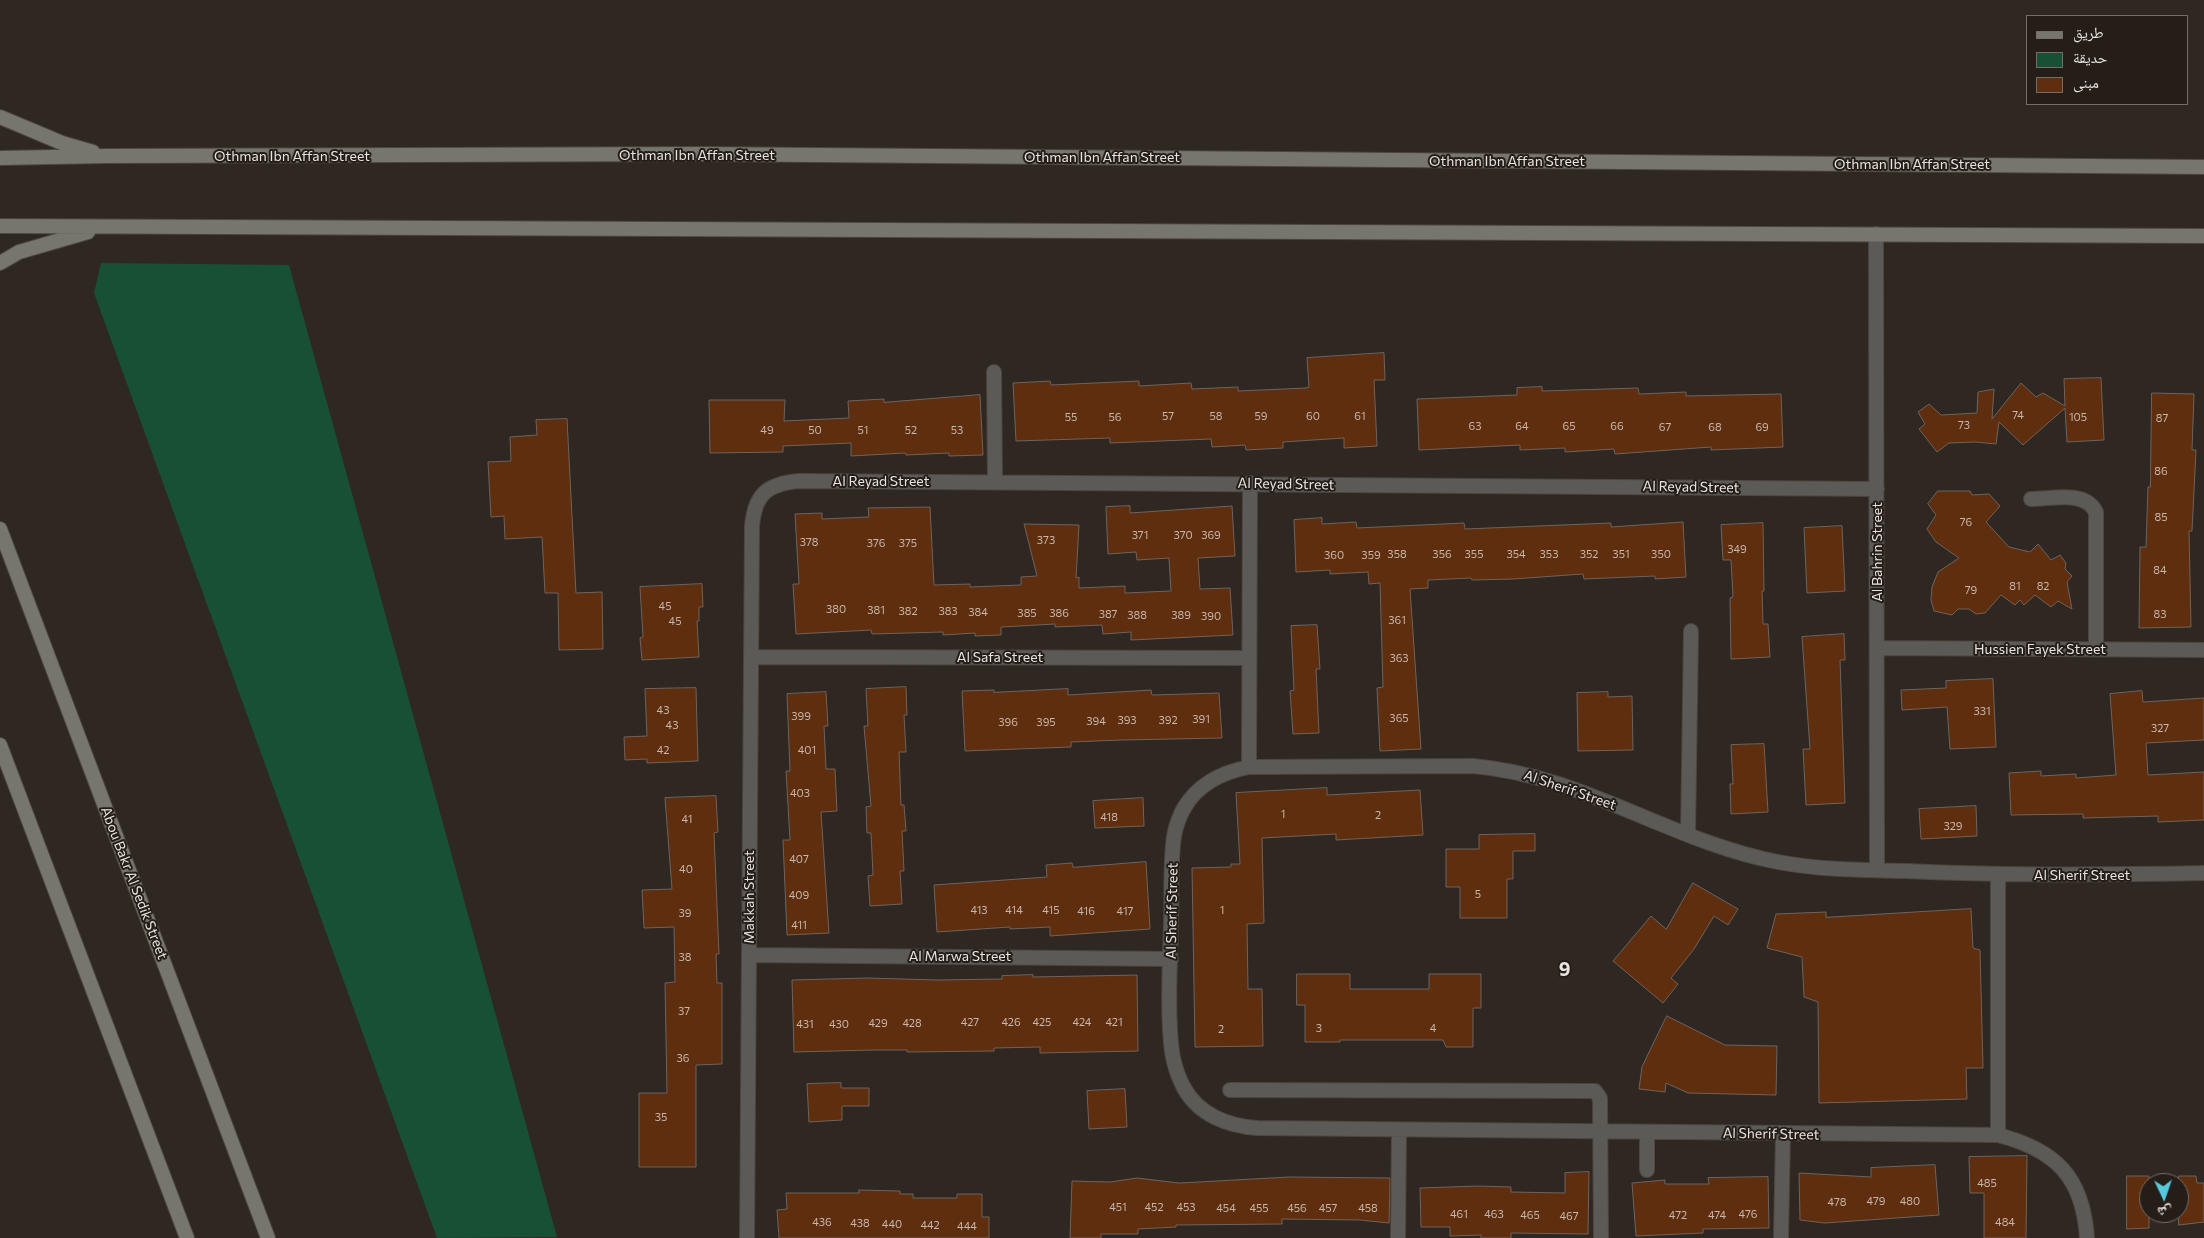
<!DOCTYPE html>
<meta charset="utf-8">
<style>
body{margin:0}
#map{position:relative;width:2204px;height:1238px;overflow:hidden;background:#2f2721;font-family:Commissioner,"Noto Naskh Arabic",sans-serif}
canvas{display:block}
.legend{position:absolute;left:2026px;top:15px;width:162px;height:90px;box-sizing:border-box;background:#251d17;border:1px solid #736c67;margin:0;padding:6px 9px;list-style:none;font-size:15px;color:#e9e3df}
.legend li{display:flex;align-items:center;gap:10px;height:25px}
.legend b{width:25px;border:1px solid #736c67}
.north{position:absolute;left:2139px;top:1173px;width:50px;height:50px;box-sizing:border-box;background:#251d17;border:1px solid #736c67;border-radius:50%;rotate:177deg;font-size:14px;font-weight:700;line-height:20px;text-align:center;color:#e9e3df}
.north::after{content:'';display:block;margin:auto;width:18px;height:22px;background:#55cadf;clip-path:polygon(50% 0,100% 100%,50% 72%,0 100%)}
</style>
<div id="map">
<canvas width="2204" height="1238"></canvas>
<ul class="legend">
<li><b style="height:6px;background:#77766e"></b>طريق</li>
<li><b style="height:14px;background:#185035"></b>حديقة</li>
<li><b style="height:14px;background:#5f2e0e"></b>مبنى</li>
</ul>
<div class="north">ش</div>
</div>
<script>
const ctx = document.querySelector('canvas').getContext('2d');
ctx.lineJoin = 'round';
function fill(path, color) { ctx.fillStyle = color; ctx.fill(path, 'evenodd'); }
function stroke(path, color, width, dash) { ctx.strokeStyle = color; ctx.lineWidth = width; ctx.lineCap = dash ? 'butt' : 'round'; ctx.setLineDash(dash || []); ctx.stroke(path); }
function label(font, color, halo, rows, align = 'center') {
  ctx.font = font + ' Commissioner,sans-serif'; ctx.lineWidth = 4; ctx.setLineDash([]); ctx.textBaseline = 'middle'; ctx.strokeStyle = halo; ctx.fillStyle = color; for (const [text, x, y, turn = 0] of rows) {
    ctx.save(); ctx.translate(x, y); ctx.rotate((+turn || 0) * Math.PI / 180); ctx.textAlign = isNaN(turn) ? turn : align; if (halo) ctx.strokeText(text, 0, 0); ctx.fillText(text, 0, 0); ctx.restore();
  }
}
fill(new Path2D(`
 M 101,263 L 289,265 L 557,1237 L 437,1238 L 94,293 Z`), '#185035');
const building = new Path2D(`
 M 1384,353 L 1385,380 L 1374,380 L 1377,446 L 1344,448 L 1344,438 L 1283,442 L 1283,448 L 1246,450 L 1245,445 L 1212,447 L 1211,439 L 1110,443 L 1110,438 L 1016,441 L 1013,383 L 1050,381 L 1051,385 L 1139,381 L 1139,386 L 1191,383 L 1192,389 L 1238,387 L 1238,391 L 1306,388 L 1309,387 L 1307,358 Z
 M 2101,378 L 2104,440 L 2067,442 L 2065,408 L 2023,445 L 1999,422 L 1996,444 L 1975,442 L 1949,443 L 1937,452 L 1919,429 L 1925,424 L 1918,412 L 1929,404 L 1941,415 L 1977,413 L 1978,392 L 1994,389 L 1992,419 L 2021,383 L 2036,397 L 2043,393 L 2065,406 L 2064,379 Z
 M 1542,387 L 1542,391 L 1638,388 L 1639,394 L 1686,392 L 1686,396 L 1781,394 L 1783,447 L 1711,450 L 1711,447 L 1615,454 L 1614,449 L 1565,452 L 1565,448 L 1520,450 L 1520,445 L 1419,450 L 1417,399 L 1517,395 L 1517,388 Z
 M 2152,393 L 2194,394 L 2192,450 L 2196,450 L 2192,531 L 2189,531 L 2191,627 L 2139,628 L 2140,547 L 2146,547 L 2148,487 L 2150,487 Z
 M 980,395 L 983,455 L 949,456 L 949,453 L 906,455 L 905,453 L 851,456 L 851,443 L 783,446 L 783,452 L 710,453 L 709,400 L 785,400 L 784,421 L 849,418 L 848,401 L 884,399 L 884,402 Z
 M 567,419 L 576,593 L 602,592 L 603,649 L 559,650 L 558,593 L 545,593 L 542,537 L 505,539 L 504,516 L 491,517 L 488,462 L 511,461 L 510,437 L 537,435 L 536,420 Z
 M 1938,491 L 1970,491 L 1972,495 L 1989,494 L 2000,506 L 1986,522 L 2009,547 L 2030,552 L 2038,544 L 2051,560 L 2060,555 L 2066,563 L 2065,569 L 2072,576 L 2067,582 L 2072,609 L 2058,601 L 2051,607 L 2035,595 L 2024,605 L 2020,600 L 2015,605 L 2001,595 L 1985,613 L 1976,614 L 1969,609 L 1958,609 L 1952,615 L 1934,611 L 1931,600 L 1932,587 L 1938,572 L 1959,558 L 1936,542 L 1927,529 L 1936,515 L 1928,504 Z
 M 1130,506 L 1130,513 L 1232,506 L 1235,556 L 1198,558 L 1200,589 L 1230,588 L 1233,635 L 1131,640 L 1131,632 L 1103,634 L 1102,625 L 1055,627 L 1055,624 L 1001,627 L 1001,635 L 975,636 L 975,633 L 943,635 L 943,632 L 872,634 L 871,630 L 796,634 L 793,584 L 799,584 L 795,514 L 822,513 L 822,519 L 869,517 L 868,508 L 930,507 L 934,585 L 970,584 L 970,587 L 1021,585 L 1021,577 L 1037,576 L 1024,524 L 1079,525 L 1076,578 L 1079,577 L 1079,588 L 1125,586 L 1125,593 L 1171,591 L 1169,558 L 1137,560 L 1136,552 L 1108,554 L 1106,507 Z
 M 1322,518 L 1322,524 L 1356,522 L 1357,528 L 1464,523 L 1465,529 L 1611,523 L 1611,527 L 1683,522 L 1686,577 L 1655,579 L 1655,576 L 1584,579 L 1583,574 L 1513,579 L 1472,580 L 1471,578 L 1428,580 L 1428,588 L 1410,589 L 1421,749 L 1380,751 L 1377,688 L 1383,687 L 1380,583 L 1369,584 L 1368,572 L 1330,574 L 1330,570 L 1296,572 L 1294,520 Z
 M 1763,523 L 1764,591 L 1762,591 L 1763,624 L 1768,624 L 1770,657 L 1731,659 L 1730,598 L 1733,597 L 1731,560 L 1723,560 L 1721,525 Z
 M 1842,526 L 1845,591 L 1807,593 L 1804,528 Z
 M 702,584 L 703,607 L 699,607 L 699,621 L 697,621 L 699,657 L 642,660 L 640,638 L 643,637 L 640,587 Z
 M 1317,625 L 1320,669 L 1316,669 L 1319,733 L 1293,734 L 1290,691 L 1294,690 L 1291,626 Z
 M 1844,634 L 1845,660 L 1840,660 L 1845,803 L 1806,805 L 1803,749 L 1810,749 L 1802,637 Z
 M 1993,679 L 1996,747 L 1950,749 L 1947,707 L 1902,710 L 1901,690 L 1946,688 L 1946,681 Z
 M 906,687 L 907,715 L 904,715 L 906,752 L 899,752 L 901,805 L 904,805 L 906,831 L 902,831 L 904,871 L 900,871 L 902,904 L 870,906 L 868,876 L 873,875 L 871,833 L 867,833 L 866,807 L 871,806 L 864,726 L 868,726 L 866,689 Z
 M 696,688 L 698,761 L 647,763 L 647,759 L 625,760 L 624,737 L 647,736 L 645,689 Z
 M 1068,689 L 1068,695 L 1151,690 L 1152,695 L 1219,693 L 1222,738 L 1122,740 L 1071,742 L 1071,747 L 965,751 L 962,691 L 994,690 L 994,692 Z
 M 2142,691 L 2143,702 L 2204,698 L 2204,740 L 2146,743 L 2148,775 L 2204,772 L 2204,820 L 2158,822 L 2158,816 L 2083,818 L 2083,814 L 2011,815 L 2009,773 L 2041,771 L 2041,776 L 2076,774 L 2076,778 L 2116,775 L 2110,694 Z
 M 826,692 L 828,726 L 824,726 L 826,769 L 835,769 L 837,811 L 821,812 L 829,933 L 787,935 L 783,840 L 790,840 L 786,771 L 790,771 L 787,694 Z
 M 1608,692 L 1608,697 L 1632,696 L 1633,750 L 1578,751 L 1577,693 Z
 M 1764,744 L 1768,812 L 1731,814 L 1730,784 L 1733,784 L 1731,745 Z
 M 1327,788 L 1327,795 L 1420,790 L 1423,835 L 1336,840 L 1336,834 L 1262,838 L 1264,923 L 1247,924 L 1248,989 L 1262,989 L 1263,1046 L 1195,1047 L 1192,868 L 1231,867 L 1231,864 L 1240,864 L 1236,793 Z
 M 716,796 L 718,832 L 714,833 L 719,954 L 716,954 L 717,983 L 722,983 L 722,1064 L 696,1065 L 696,1167 L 639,1167 L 639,1093 L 667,1093 L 665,983 L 675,982 L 674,927 L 644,928 L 642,890 L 672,889 L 665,798 Z
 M 1143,798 L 1144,826 L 1095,828 L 1093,801 Z
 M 1976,806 L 1977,836 L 1921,839 L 1919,809 Z
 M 1535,834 L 1535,851 L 1513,851 L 1513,879 L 1507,879 L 1507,918 L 1460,918 L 1460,887 L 1446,887 L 1446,849 L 1479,849 L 1479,835 Z
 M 1146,862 L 1150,929 L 1050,936 L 1050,927 L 1010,929 L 1010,927 L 937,932 L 934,885 L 1047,877 L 1046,865 L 1072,863 L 1073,867 Z
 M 1693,883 L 1738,909 L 1728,925 L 1714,916 L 1694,949 L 1671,978 L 1678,984 L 1663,1003 L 1613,961 L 1651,916 L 1666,929 Z
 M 1971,909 L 1973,948 L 1980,950 L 1983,1068 L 1966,1068 L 1967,1099 L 1819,1103 L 1818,1002 L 1804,997 L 1802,957 L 1767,948 L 1776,914 L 1826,912 L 1826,917 Z
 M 1297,974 L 1350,974 L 1350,989 L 1429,989 L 1429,974 L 1481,974 L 1481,1008 L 1473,1008 L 1473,1047 L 1446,1047 L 1443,1040 L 1340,1040 L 1340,1042 L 1305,1042 L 1305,1005 L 1297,1005 Z
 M 1033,975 L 1033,977 L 1137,975 L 1138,1051 L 1040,1053 L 1040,1047 L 994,1048 L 994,1051 L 907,1052 L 907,1050 L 874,1050 L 794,1052 L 792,980 L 867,978 L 938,980 L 1002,979 L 1002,976 Z
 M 1667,1016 L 1725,1045 L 1777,1046 L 1776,1095 L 1688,1093 L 1666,1083 L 1665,1092 L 1639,1089 L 1642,1067 Z
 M 841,1083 L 841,1088 L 869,1088 L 869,1106 L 842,1106 L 842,1120 L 809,1122 L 807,1084 Z
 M 1125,1089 L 1127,1127 L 1089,1129 L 1087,1091 Z
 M 2027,1156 L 2026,1238 L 1984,1238 L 1984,1193 L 1970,1193 L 1969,1157 Z
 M 1935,1165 L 1939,1215 L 1825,1223 L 1800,1220 L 1799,1173 L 1871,1177 L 1871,1168 Z
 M 1589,1172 L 1588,1234 L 1511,1233 L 1511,1238 L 1481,1238 L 1481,1235 L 1450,1236 L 1450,1227 L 1421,1227 L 1420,1188 L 1478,1186 L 1511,1187 L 1511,1192 L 1565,1193 L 1565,1173 Z
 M 2127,1176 L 2149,1176 L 2149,1228 L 2127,1229 Z
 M 2179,1176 L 2196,1176 L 2197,1183 L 2204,1183 L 2204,1222 L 2179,1225 Z
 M 1290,1177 L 1390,1178 L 1389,1223 L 1360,1220 L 1282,1219 L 1282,1224 L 1176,1225 L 1176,1227 L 1138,1229 L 1138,1234 L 1101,1234 L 1101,1238 L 1070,1238 L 1072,1181 L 1110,1182 L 1137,1178 L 1179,1183 Z
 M 1768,1177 L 1769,1228 L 1703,1229 L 1703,1233 L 1636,1236 L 1632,1183 L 1665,1180 L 1665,1184 L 1709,1184 L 1708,1178 Z
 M 859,1190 L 900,1191 L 900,1194 L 913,1194 L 913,1198 L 957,1198 L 957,1194 L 982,1194 L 982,1217 L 989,1217 L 989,1238 L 779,1238 L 777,1210 L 787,1209 L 786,1193 L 859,1193 Z`);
fill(building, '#5f2e0e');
stroke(building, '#6e635e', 1);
const minor = new Path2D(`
 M 1876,234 L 1877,870
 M 994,372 L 995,481
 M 2031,499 C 2052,499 2085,490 2096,512 L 2096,649
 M 1877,648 L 2204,650
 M 751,657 L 1249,658
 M 1249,767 L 1250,483
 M 1688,834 L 1691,631
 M 1998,874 L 1998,1135
 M 749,955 L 1171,959
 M 1230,1090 L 1595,1091 L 1600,1098 L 1601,1238
 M 1647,1170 L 1647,1133
 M 747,1238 L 752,526 C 755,494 767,484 799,481 L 1877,489
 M 1398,1238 L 1399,1130
 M 1781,1238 L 1783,1134
 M 2087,1238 C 2083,1177 2056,1150 1998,1135 L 1257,1128 C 1228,1126 1199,1115 1184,1088 C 1178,1077 1174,1064 1172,1052 C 1167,1014 1170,963 1171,923 C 1172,895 1170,865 1174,836 C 1176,826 1179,817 1184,808 C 1198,784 1223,772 1249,767 L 1473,766 C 1582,775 1672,842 1778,862 C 1820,870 1864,870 1906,871 C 2005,876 2104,875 2204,873`);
const secondary = new Path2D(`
 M 0,117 L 62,143 L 93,152
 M 0,158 L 108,156 L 702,154 L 2204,167
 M 0,226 L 2204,236
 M 0,263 L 19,252 L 88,232
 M 0,529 L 268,1238
 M 0,745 L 187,1238`);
stroke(minor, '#4d453f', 16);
stroke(secondary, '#4d453f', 16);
stroke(minor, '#5b5a56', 14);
stroke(secondary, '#77766e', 14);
label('11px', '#c6b6ab', null, [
 ["74",2018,415],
 ["57",1168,416],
 ["58",1216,416],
 ["59",1261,416],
 ["60",1313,416],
 ["61",1360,416],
 ["55",1071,417],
 ["56",1115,417],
 ["105",2078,417],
 ["87",2162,418],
 ["73",1964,425],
 ["63",1475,426],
 ["64",1522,426],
 ["65",1569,426],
 ["66",1617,426],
 ["67",1665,427],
 ["68",1715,427],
 ["69",1762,427],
 ["49",767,430],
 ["50",815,430],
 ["51",863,430],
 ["52",911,430],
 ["53",957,430],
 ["86",2161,471],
 ["85",2161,517],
 ["76",1966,522],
 ["371",1140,535],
 ["370",1183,535],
 ["369",1211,535],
 ["373",1046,540],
 ["378",809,542],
 ["376",876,543],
 ["375",908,543],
 ["349",1737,549],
 ["358",1397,554],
 ["356",1442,554],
 ["355",1474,554],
 ["354",1516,554],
 ["353",1549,554],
 ["352",1589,554],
 ["351",1621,554],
 ["350",1661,554],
 ["360",1334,555],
 ["359",1371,555],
 ["84",2160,570],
 ["81",2015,586],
 ["82",2043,586],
 ["79",1971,590],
 ["45",665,606],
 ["380",836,609],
 ["381",876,610],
 ["382",908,611],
 ["383",948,611],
 ["384",978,612],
 ["385",1027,613],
 ["386",1059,613],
 ["387",1108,614],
 ["83",2160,614],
 ["388",1137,615],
 ["389",1181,615],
 ["390",1211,616],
 ["361",1397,620],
 ["45",675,621],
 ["363",1399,658],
 ["43",663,710],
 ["331",1982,711],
 ["399",801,716],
 ["365",1399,718],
 ["391",1201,719],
 ["393",1127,720],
 ["392",1168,720],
 ["394",1096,721],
 ["396",1008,722],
 ["395",1046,722],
 ["43",672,725],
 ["327",2160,728],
 ["42",663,750],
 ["401",807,750],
 ["403",800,793],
 ["1",1283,814],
 ["2",1378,815],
 ["418",1109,817],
 ["41",687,819],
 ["329",1953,826],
 ["407",799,859],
 ["40",686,869],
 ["5",1478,894],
 ["409",799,895],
 ["413",979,910],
 ["414",1014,910],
 ["415",1051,910],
 ["1",1222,910],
 ["416",1086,911],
 ["417",1125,911],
 ["39",685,913],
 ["411",799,925],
 ["38",685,957],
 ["37",684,1011],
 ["427",970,1022],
 ["426",1011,1022],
 ["425",1042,1022],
 ["424",1082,1022],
 ["421",1114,1022],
 ["429",878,1023],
 ["428",912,1023],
 ["431",805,1024],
 ["430",839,1024],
 ["3",1319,1028],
 ["4",1433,1028],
 ["2",1221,1029],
 ["36",683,1058],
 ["35",661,1117],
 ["485",1987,1183],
 ["479",1876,1201],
 ["480",1910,1201],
 ["478",1837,1202],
 ["451",1118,1207],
 ["452",1154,1207],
 ["453",1186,1207],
 ["454",1226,1208],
 ["455",1259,1208],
 ["456",1297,1208],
 ["457",1328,1208],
 ["458",1368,1208],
 ["461",1459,1214],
 ["463",1494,1214],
 ["476",1748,1214],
 ["465",1530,1215],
 ["472",1678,1215],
 ["474",1717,1215],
 ["467",1569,1216],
 ["436",822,1222],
 ["484",2005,1222],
 ["438",860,1223],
 ["440",892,1224],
 ["442",930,1225],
 ["444",967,1226]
]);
label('14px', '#e9e3df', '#251d17', [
 ["Othman Ibn Affan Street",697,155],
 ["Othman Ibn Affan Street",292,156],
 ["Othman Ibn Affan Street",1102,157],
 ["Othman Ibn Affan Street",1507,161],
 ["Othman Ibn Affan Street",1912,164],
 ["Al Reyad Street",881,481],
 ["Al Reyad Street",1286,484,1],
 ["Al Reyad Street",1691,487,1],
 ["Al Bahrin Street",1877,552,-90],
 ["Hussien Fayek Street",2040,649],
 ["Al Safa Street",1000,657],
 ["Al Sherif Street",1570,790,19],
 ["Al Sherif Street",2082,875],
 ["Abou Bakr Al Sedik Street",134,883,69],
 ["Makkah Street",749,897,-90],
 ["Al Sherif Street",1172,911,-89],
 ["Al Marwa Street",960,956],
 ["Al Sherif Street",1771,1134,1]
]);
ctx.letterSpacing = '1px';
label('bold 19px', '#e9e3df', '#251d17', [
 ["9",1565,970]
]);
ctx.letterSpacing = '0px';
</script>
